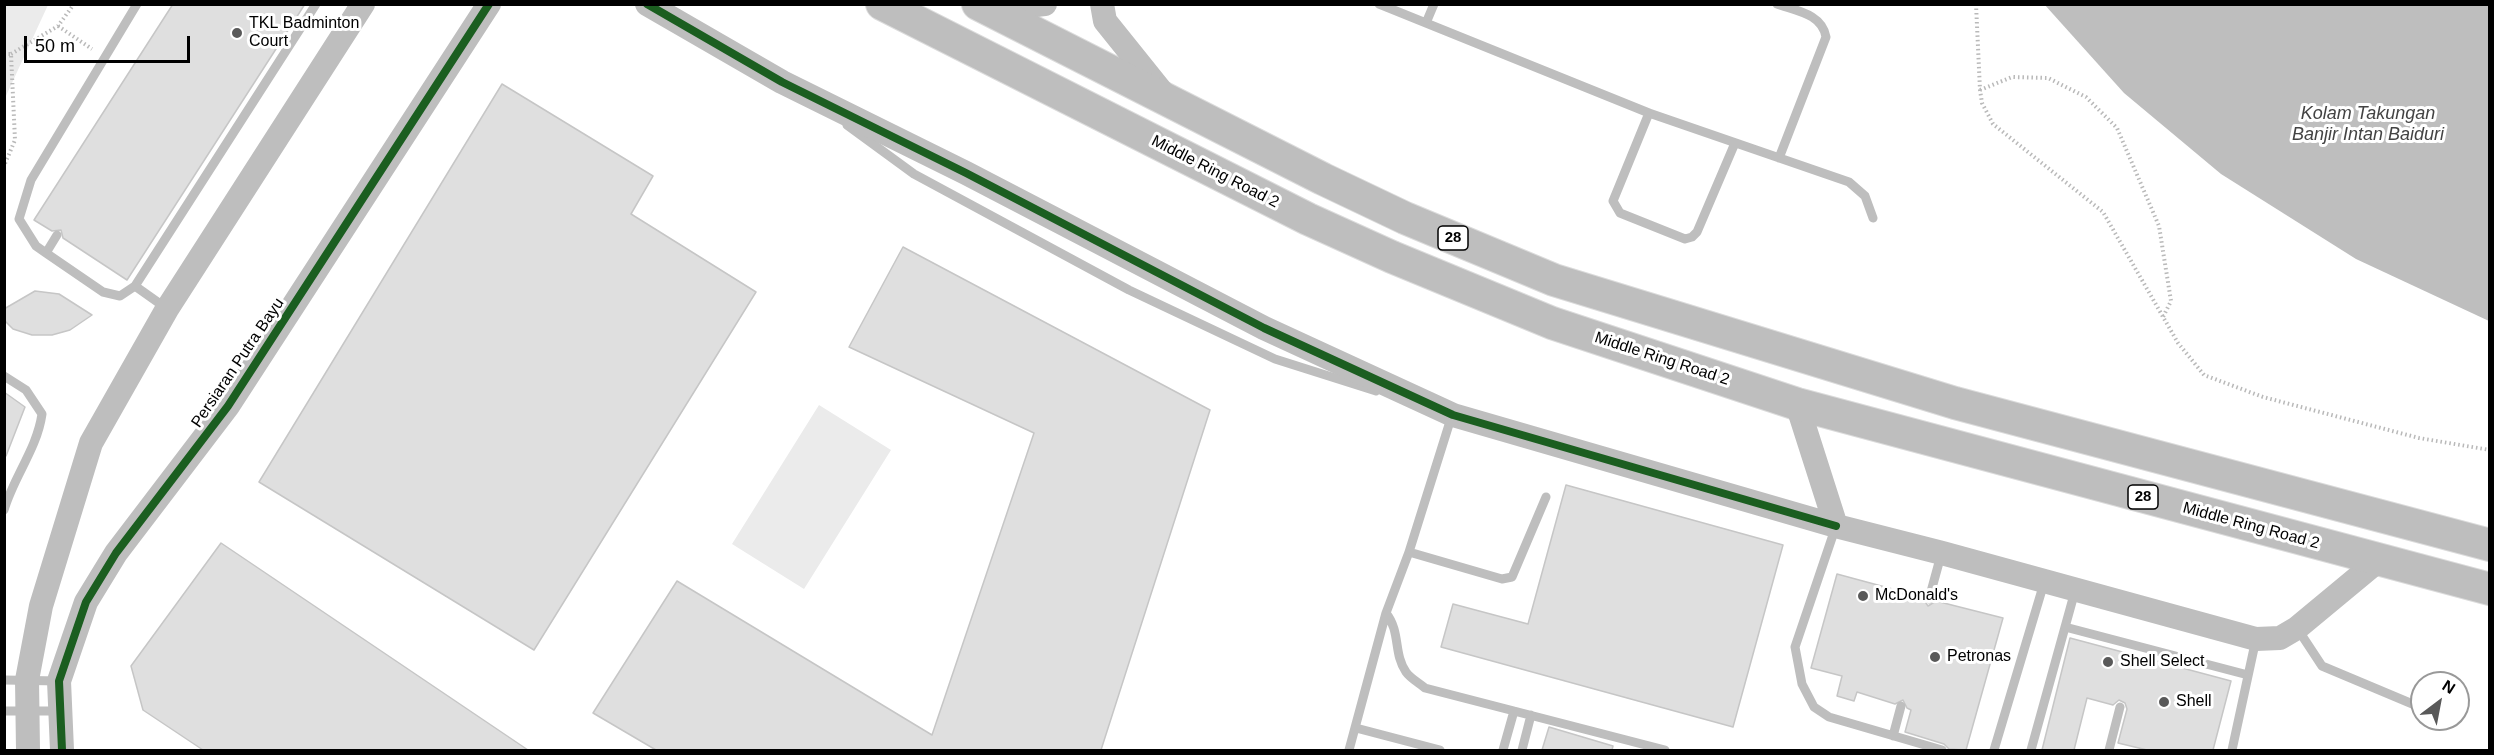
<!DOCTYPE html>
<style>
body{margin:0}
#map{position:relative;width:2494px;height:755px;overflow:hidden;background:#fff;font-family:Arial,sans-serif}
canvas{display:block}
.frame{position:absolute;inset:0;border:6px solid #000;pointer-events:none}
.north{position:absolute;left:2410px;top:671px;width:60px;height:60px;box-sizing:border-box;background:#fff;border:2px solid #999;border-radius:50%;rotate:32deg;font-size:16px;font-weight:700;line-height:24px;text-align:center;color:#000}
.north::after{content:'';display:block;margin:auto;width:21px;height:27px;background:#595959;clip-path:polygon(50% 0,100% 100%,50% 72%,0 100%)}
.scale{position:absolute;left:24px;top:36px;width:166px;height:27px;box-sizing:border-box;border:3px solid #000;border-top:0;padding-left:8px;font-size:18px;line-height:21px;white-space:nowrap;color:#000;-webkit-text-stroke:4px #fff;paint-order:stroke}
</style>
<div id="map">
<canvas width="2494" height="755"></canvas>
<div class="frame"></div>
<div class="north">N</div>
<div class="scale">50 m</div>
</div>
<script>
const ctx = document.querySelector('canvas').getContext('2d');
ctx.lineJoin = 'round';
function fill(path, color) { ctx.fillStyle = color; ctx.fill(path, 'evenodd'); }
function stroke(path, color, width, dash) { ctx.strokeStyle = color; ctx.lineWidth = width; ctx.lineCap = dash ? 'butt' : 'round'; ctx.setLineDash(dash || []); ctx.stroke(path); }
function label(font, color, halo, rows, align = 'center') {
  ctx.font = font + ' Arial,sans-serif'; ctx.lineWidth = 6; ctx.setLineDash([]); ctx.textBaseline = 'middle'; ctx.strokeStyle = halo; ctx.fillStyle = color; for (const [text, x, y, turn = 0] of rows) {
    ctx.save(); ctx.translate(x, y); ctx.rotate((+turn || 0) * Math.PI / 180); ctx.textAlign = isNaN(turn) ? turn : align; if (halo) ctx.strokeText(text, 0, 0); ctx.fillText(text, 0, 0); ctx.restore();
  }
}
fill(new Path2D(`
 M 5,4 L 48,5 L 5,98 L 4,5 Z
 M 819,405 L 891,450 L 804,589 L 732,544 Z`), '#ebebeb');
fill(new Path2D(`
 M 2044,4 L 2489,5 L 2489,321 L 2356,259 L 2221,174 L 2124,93 Z`), '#bebebe');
const building = new Path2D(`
 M 173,4 L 305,4 L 127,280 L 63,238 L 61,230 L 52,231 L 34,220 Z
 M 502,84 L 653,176 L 631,214 L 756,292 L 534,650 L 259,482 Z
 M 903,247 L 1210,410 L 1101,750 L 656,750 L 593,713 L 677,581 L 932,735 L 1034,433 L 849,347 Z
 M 35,291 L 59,294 L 92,315 L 70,330 L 52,335 L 32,335 L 13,329 L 4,320 L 4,309 Z
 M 4,392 L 25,407 L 6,456 L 4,456 Z
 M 1566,485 L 1783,545 L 1733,727 L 1441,647 L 1453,604 L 1528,624 Z
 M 221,543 L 528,750 L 203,750 L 143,710 L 131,666 Z
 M 1837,574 L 1922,597 L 1928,606 L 1936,601 L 2003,618 L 1966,750 L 1949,749 L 1944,744 L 1905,732 L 1911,710 L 1907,708 L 1903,700 L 1895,704 L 1857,692 L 1854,701 L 1837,696 L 1842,676 L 1811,668 Z
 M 2070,638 L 2231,681 L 2213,750 L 2147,750 L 2118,743 L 2127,709 L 2125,703 L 2119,700 L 2113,705 L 2087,698 L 2074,750 L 2042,750 Z
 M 1549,727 L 1613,746 L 1612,750 L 1542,750 Z`);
fill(building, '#dfdfdf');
stroke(building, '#c6c6c6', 1.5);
const trunk = new Path2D(`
 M 882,4 L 1308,219 L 1392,257 L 1552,323 L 1797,404 L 2490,589
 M 978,4 L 1323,179 L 1405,218 L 1554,280 L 1955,403 L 2490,545`);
stroke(trunk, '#dbdbdb', 34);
stroke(new Path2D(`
 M 1976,4 L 1980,90 L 1982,103 L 1993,124 L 2103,212 L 2178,343 L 2204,375 L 2263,397 L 2419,438 L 2490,450
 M 58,26 L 92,49
 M 4,54 L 11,54 L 15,140 L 4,166
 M 11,54 L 58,26 L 74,4
 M 1980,90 L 2012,77 L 2048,78 L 2086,97 L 2117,128 L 2159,226 L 2171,301 L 2163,317`), '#b9b9b9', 4, [1.5, 3]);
stroke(new Path2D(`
 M 137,4 L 31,180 L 19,219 L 36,246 L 46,253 L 103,292 L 120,296 L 135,286 L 166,308
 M 1379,4 L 1649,113 L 1849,182 L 1865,196 L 1873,218
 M 1777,4 C 1797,11 1822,14 1826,37 L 1779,158
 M 1426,23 L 1434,4
 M 1649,113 L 1613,201 L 1620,213 L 1685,239 L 1692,237 L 1697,232 L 1735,143
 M 847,125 L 914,174 L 1129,290 L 1275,359 L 1376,391
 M 46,253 L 57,235
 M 135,286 L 316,4
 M 4,376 L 26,390 L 42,414 C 37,449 14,476 4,510
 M 1836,526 L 1795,647 L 1802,684 L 1814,707 L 1829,717 L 1942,750
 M 1409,552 L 1502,579 L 1512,577 L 1546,497
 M 1929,599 L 1941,555
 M 1386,613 C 1401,632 1393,653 1406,672 C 1410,678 1419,683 1425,688 L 1665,750
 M 2065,627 L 2248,675
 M 2297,628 L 2322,666 L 2422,708
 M 4,680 L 59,681
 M 4,711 L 59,711
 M 1356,728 L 1440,750
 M 1893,736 L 1901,706
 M 1349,750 L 1386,613 L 1409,552 L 1452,415
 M 1503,750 L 1514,711
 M 1522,750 L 1531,715
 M 1994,750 L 2044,583
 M 2031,750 L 2075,591
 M 2109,750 L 2120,707
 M 2232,750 L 2256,639`), '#bebebe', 9);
stroke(new Path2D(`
 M 647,4 L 782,82 L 966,173 L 1264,328 L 1453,415 L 1836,526
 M 1102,4 L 1105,21 L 1166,97
 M 988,10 L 1045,4
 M 1797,404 L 1836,526 L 1942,553 L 2256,639 L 2280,638 L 2297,628 L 2379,560
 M 28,750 L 27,680 L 41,606 L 91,443 L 167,309 L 363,4
 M 62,750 L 59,681 L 86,602 L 116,553 L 228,406 L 489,4`), '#bebebe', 24);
stroke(trunk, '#bebebe', 32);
stroke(new Path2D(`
 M 647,4 L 782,82 L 966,173 L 1264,328 L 1453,415 L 1836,526
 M 62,750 L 59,681 L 86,602 L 116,553 L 228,406 L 489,4`), '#1b5e20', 8);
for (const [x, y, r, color] of [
 [237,33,6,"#595959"],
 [1863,596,6,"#595959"],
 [1935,657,6,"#595959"],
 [2108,662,6,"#595959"],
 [2164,702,6,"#595959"]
]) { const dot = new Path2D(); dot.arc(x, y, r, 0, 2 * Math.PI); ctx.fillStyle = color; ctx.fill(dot); stroke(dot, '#fff', 2); }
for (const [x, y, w] of [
 [1453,238,30],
 [2143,497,30]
]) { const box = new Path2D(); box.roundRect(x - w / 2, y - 12, w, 24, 4.5); ctx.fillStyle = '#fff'; ctx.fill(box); stroke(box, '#000', 1.5); }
label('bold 15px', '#000', null, [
 ["28",1453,238],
 ["28",2143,497]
]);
label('16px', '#000', '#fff', [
 ["TKL Badminton",249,24],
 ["Court",249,42],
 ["McDonald's",1875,596],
 ["Petronas",1947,657],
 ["Shell Select",2120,662],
 ["Shell",2176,702]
], 'left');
label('16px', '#000', '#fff', [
 ["Middle Ring Road 2",1215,172,27],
 ["Middle Ring Road 2",1662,359,18],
 ["Persiaran Putra Bayu",238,363,-56],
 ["Middle Ring Road 2",2251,526,15]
]);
label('italic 18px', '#434343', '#fff', [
 ["Kolam Takungan",2368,114],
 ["Banjir Intan Baiduri",2368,135]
]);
</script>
